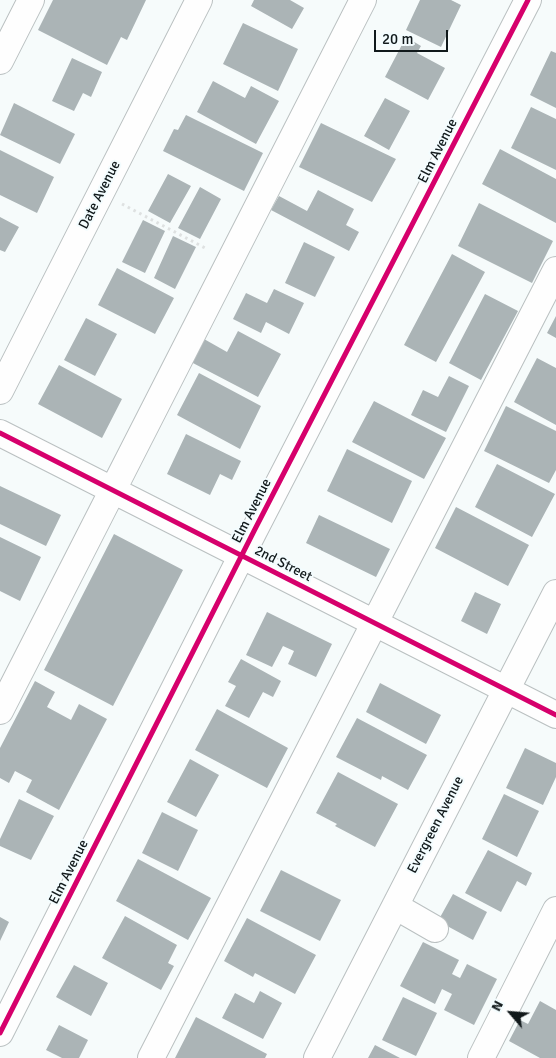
<!DOCTYPE html>
<style>
body{margin:0}
#map{position:relative;width:556px;height:1058px;overflow:hidden;background:#f6fbfb;font-family:Signika,sans-serif}
canvas{display:block}
.north{position:absolute;left:486px;top:988px;width:50px;height:50px;-webkit-text-stroke:4px #f3fcfe;paint-order:stroke;rotate:297deg;font-size:14px;font-weight:700;line-height:20px;text-align:center;color:#11191b}
.north::after{content:'';display:block;margin:auto;width:18px;height:22px;background:#11191b;clip-path:polygon(50% 0,100% 100%,50% 72%,0 100%)}
.scale{position:absolute;left:374px;top:30px;width:74px;height:22px;box-sizing:border-box;border:2px solid #11191b;border-top:0;padding-left:6px;font-size:15px;line-height:18px;white-space:nowrap;color:#11191b;-webkit-text-stroke:4px #f3fcfe;paint-order:stroke}
</style>
<div id="map">
<canvas width="556" height="1058"></canvas>
<div class="north">N</div>
<div class="scale">20 m</div>
</div>
<script>
const ctx = document.querySelector('canvas').getContext('2d');
ctx.lineJoin = 'round';
function fill(path, color) { ctx.fillStyle = color; ctx.fill(path, 'evenodd'); }
function stroke(path, color, width, dash) { ctx.strokeStyle = color; ctx.lineWidth = width; ctx.lineCap = dash ? 'butt' : 'round'; ctx.setLineDash(dash || []); ctx.stroke(path); }
function label(font, color, halo, rows, align = 'center') {
  ctx.font = font + ' Signika,sans-serif'; ctx.lineWidth = 4; ctx.setLineDash([]); ctx.textBaseline = 'middle'; ctx.strokeStyle = halo; ctx.fillStyle = color; for (const [text, x, y, turn = 0] of rows) {
    ctx.save(); ctx.translate(x, y); ctx.rotate((+turn || 0) * Math.PI / 180); ctx.textAlign = isNaN(turn) ? turn : align; if (halo) ctx.strokeText(text, 0, 0); ctx.fillText(text, 0, 0); ctx.restore();
  }
}
fill(new Path2D(`
 M 53,0 L 146,0 L 127,40 L 121,37 L 107,65 L 38,30 Z
 M 254,0 L 290,0 L 304,8 L 292,29 L 251,6 Z
 M 420,0 L 451,0 L 461,5 L 441,47 L 406,30 Z
 M 243,23 L 298,49 L 278,91 L 223,64 Z
 M 406,37 L 421,46 L 417,53 L 445,68 L 428,100 L 385,77 Z
 M 551,51 L 556,53 L 556,108 L 530,95 Z
 M 72,58 L 102,72 L 91,97 L 83,93 L 74,111 L 52,101 Z
 M 213,81 L 245,98 L 251,86 L 279,101 L 256,144 L 197,112 Z
 M 385,98 L 410,111 L 389,150 L 364,136 Z
 M 14,103 L 75,134 L 60,164 L 0,135 Z
 M 531,107 L 556,119 L 556,170 L 511,148 Z
 M 186,115 L 263,153 L 244,191 L 163,151 L 174,129 L 178,130 Z
 M 321,123 L 396,159 L 372,202 L 299,167 Z
 M 500,149 L 556,179 L 556,223 L 482,184 Z
 M 0,150 L 54,177 L 37,213 L 0,195 Z
 M 168,174 L 191,186 L 170,223 L 148,211 Z
 M 200,187 L 221,199 L 200,239 L 178,228 Z
 M 318,190 L 354,209 L 346,225 L 359,232 L 349,251 L 271,210 L 279,196 L 307,211 Z
 M 479,203 L 553,241 L 532,283 L 458,246 Z
 M 0,217 L 19,227 L 5,252 L 0,250 Z
 M 143,220 L 165,231 L 145,273 L 122,262 Z
 M 173,236 L 196,247 L 175,289 L 154,278 Z
 M 304,242 L 335,257 L 315,297 L 285,283 Z
 M 452,254 L 485,272 L 436,362 L 404,345 Z
 M 117,268 L 174,298 L 155,334 L 98,305 Z
 M 274,289 L 304,303 L 289,334 L 266,322 L 261,333 L 233,319 L 246,293 L 267,303 Z
 M 485,294 L 518,311 L 481,380 L 449,363 Z
 M 556,316 L 556,338 L 547,333 Z
 M 86,318 L 117,334 L 95,376 L 64,360 Z
 M 238,331 L 281,354 L 258,397 L 191,362 L 204,339 L 227,352 Z
 M 537,358 L 556,368 L 556,425 L 514,402 Z
 M 59,365 L 122,399 L 102,438 L 38,404 Z
 M 199,373 L 261,406 L 240,449 L 177,415 Z
 M 449,376 L 469,386 L 446,432 L 411,415 L 423,390 L 438,397 Z
 M 374,401 L 446,438 L 424,479 L 352,442 Z
 M 506,406 L 556,431 L 556,470 L 549,483 L 484,451 Z
 M 186,434 L 241,461 L 232,480 L 220,474 L 210,495 L 167,474 Z
 M 347,449 L 412,481 L 392,523 L 327,491 Z
 M 497,464 L 555,494 L 532,537 L 475,507 Z
 M 0,486 L 61,515 L 46,546 L 0,524 Z
 M 456,507 L 529,545 L 508,586 L 435,548 Z
 M 319,515 L 390,549 L 376,577 L 306,543 Z
 M 114,534 L 183,570 L 113,706 L 44,670 Z
 M 0,537 L 41,557 L 20,601 L 0,591 Z
 M 475,592 L 501,604 L 487,634 L 461,621 Z
 M 267,612 L 332,644 L 316,677 L 288,664 L 294,651 L 283,646 L 272,667 L 246,655 Z
 M 241,659 L 281,681 L 273,697 L 263,692 L 249,718 L 225,706 L 236,686 L 228,682 Z
 M 35,681 L 55,692 L 47,707 L 71,720 L 79,704 L 107,719 L 59,810 L 26,792 L 32,780 L 15,771 L 9,783 L 0,778 L 0,748 Z
 M 380,683 L 441,715 L 426,744 L 366,712 Z
 M 217,709 L 288,748 L 267,788 L 195,750 Z
 M 357,718 L 427,755 L 408,790 L 382,776 L 381,780 L 336,757 Z
 M 525,748 L 556,763 L 556,777 L 543,805 L 506,788 Z
 M 190,759 L 219,775 L 196,817 L 167,802 Z
 M 338,772 L 398,804 L 375,847 L 335,826 L 337,824 L 316,813 Z
 M 504,794 L 539,811 L 517,857 L 482,839 Z
 M 19,799 L 54,816 L 31,860 L 0,846 L 0,839 Z
 M 162,812 L 198,830 L 178,871 L 142,853 Z
 M 488,850 L 532,873 L 526,886 L 517,881 L 501,912 L 465,893 Z
 M 138,859 L 211,898 L 188,940 L 116,901 Z
 M 281,870 L 341,900 L 320,941 L 260,911 Z
 M 453,894 L 487,912 L 473,940 L 438,921 Z
 M 125,916 L 177,945 L 168,963 L 174,966 L 161,990 L 102,958 Z
 M 0,917 L 9,922 L 0,941 Z
 M 247,918 L 316,955 L 295,994 L 255,973 L 253,977 L 224,961 Z
 M 423,942 L 459,960 L 452,974 L 460,978 L 467,964 L 497,979 L 474,1025 L 444,1010 L 452,994 L 442,989 L 435,1004 L 400,986 Z
 M 74,965 L 108,983 L 91,1016 L 56,997 Z
 M 260,991 L 282,1003 L 263,1039 L 222,1018 L 235,993 L 254,1003 Z
 M 403,997 L 437,1013 L 416,1056 L 382,1040 Z
 M 540,1001 L 556,1010 L 556,1058 L 540,1058 L 509,1041 L 520,1020 L 528,1024 Z
 M 196,1017 L 267,1054 L 265,1058 L 175,1058 Z
 M 59,1025 L 88,1040 L 79,1058 L 62,1058 L 46,1050 Z
 M 375,1045 L 400,1058 L 368,1058 Z`), '#abb4b6');
const minor = new Path2D(`
 M 0,61 L 31,0
 M 0,391 L 199,0
 M 0,433 L 556,715
 M 0,711 L 363,0
 M 395,906 L 435,929
 M 0,1033 L 254,531 L 528,0
 M 151,1058 L 556,270
 M 317,1058 L 556,593
 M 481,1058 L 556,910`);
stroke(minor, '#bac0c1', 28);
stroke(new Path2D(`
 M 122,204 L 207,249`), '#dee1e1', 3, [2.5, 4]);
stroke(minor, '#fefefe', 26);
stroke(new Path2D(`
 M 0,433 L 556,715
 M 0,1033 L 254,531 L 528,0`), '#d6006c', 5);
label('14px', '#11191b', '#f3fcfe', [
 ["Elm Avenue",438,151,-63],
 ["Date Avenue",100,195,-63],
 ["Elm Avenue",252,511,-63],
 ["2nd Street",283,564,27],
 ["Evergreen Avenue",436,825,-63],
 ["Elm Avenue",69,872,-63]
]);
</script>
